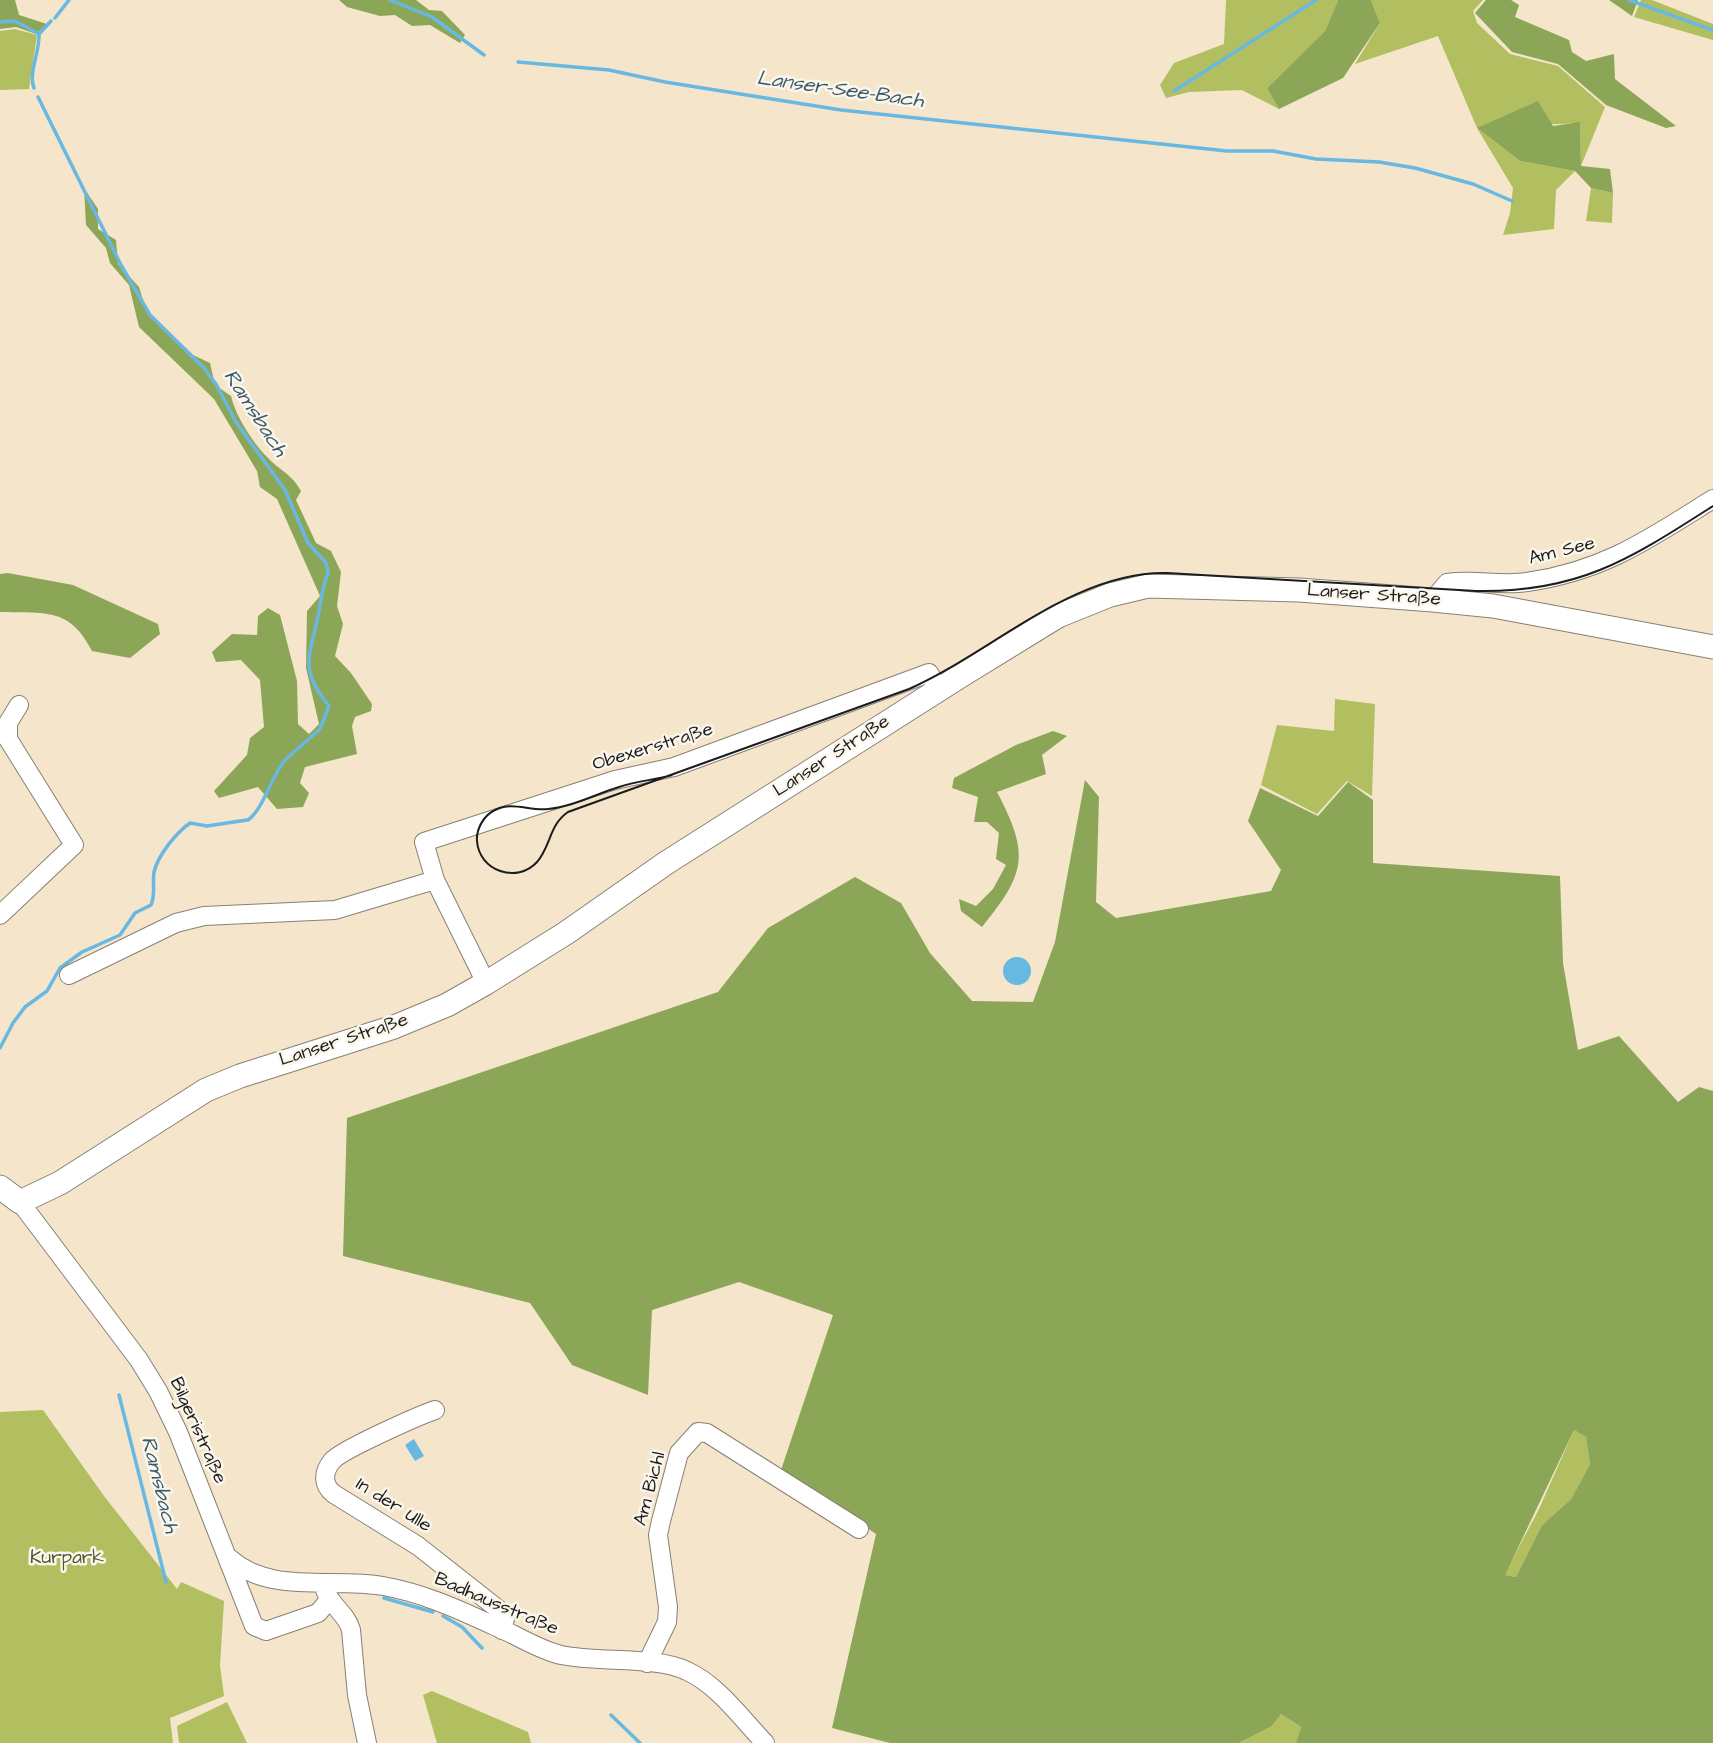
<!DOCTYPE html>
<meta charset="utf-8">
<style>
body{margin:0}
canvas{display:block;background:#f4e5cb}
</style>
<canvas width="1713" height="1743"></canvas>
<script>
const ctx = document.querySelector('canvas').getContext('2d');
ctx.lineJoin = 'round';
function fill(path, color) { ctx.fillStyle = color; ctx.fill(path, 'evenodd'); }
function stroke(path, color, width, dash) { ctx.strokeStyle = color; ctx.lineWidth = width; ctx.lineCap = dash ? 'butt' : 'round'; ctx.setLineDash(dash || []); ctx.stroke(path); }
function label(font, color, halo, rows, align = 'center') {
  ctx.font = font + ' "Architects Daughter",sans-serif'; ctx.lineWidth = 5; ctx.setLineDash([]); ctx.textBaseline = 'middle'; ctx.strokeStyle = halo; ctx.fillStyle = color; for (const [text, x, y, turn = 0] of rows) {
    ctx.save(); ctx.translate(x, y); ctx.rotate((+turn || 0) * Math.PI / 180); ctx.textAlign = isNaN(turn) ? turn : align; if (halo) ctx.strokeText(text, 0, 0); ctx.fillText(text, 0, 0); ctx.restore();
  }
}
fill(new Path2D(`
 M 1226,0 L 1338,0 L 1325,31 L 1267,88 L 1279,109 L 1242,90 L 1189,92 L 1166,98 L 1160,85 L 1174,63 L 1224,44 Z
 M 1371,0 L 1483,0 L 1473,11 L 1477,23 L 1510,54 L 1558,66 L 1605,107 L 1581,166 L 1580,123 L 1477,128 L 1520,161 L 1575,171 L 1556,190 L 1554,229 L 1503,235 L 1510,213 L 1513,188 L 1477,128 L 1438,36 L 1355,64 L 1380,23 Z
 M 1641,0 L 1652,0 L 1713,24 L 1713,40 L 1634,17 Z
 M 15,29 L 37,35 L 29,89 L 0,90 L 0,31 Z
 M 1591,188 L 1613,193 L 1612,223 L 1586,221 Z
 M 1335,699 L 1375,704 L 1372,796 L 1347,781 L 1317,814 L 1261,785 L 1277,725 L 1334,731 Z
 M 43,1410 L 104,1496 L 177,1589 L 181,1582 L 224,1601 L 220,1665 L 224,1696 L 170,1718 L 173,1743 L 0,1743 L 0,1412 Z
 M 1574,1430 L 1586,1437 L 1590,1464 L 1571,1499 L 1542,1525 L 1516,1577 L 1504,1575 L 1539,1509 Z
 M 432,1691 L 528,1732 L 531,1743 L 437,1743 L 423,1695 Z
 M 227,1702 L 247,1743 L 179,1743 L 177,1726 Z
 M 1281,1714 L 1301,1727 L 1296,1743 L 1239,1743 L 1272,1726 Z`), '#b1bf61');
fill(new Path2D(`
 M 0,0 L 15,0 L 19,15 L 47,24 L 36,34 L 16,27 L 0,29 Z
 M 339,0 L 416,0 L 429,10 L 442,11 L 465,35 L 460,43 L 430,25 L 412,26 L 395,15 L 380,16 L 347,7 Z
 M 1338,0 L 1371,0 L 1380,23 L 1343,78 L 1279,109 L 1267,88 L 1325,31 Z
 M 1486,0 L 1511,0 L 1519,5 L 1515,17 L 1569,40 L 1572,52 L 1586,61 L 1614,54 L 1615,79 L 1676,126 L 1666,128 L 1606,105 L 1558,64 L 1512,52 L 1475,13 Z
 M 1609,0 L 1638,0 L 1632,16 Z
 M 1538,101 L 1553,126 L 1580,122 L 1581,166 L 1610,169 L 1613,193 L 1591,188 L 1575,171 L 1520,161 L 1477,128 Z
 M 84,188 L 98,209 L 98,229 L 116,240 L 118,264 L 139,287 L 146,310 L 193,355 L 210,363 L 215,385 L 231,396 C 236,417 252,441 267,457 C 279,470 292,474 301,491 L 296,500 L 316,543 L 331,551 L 341,572 L 337,606 L 343,624 L 335,656 L 351,673 L 372,704 L 371,711 L 355,717 L 352,726 L 357,754 L 305,767 L 300,783 L 309,793 L 303,807 L 277,809 L 258,787 L 219,798 L 214,791 L 247,755 L 250,738 L 264,727 L 260,680 L 241,660 L 216,662 L 212,652 L 232,634 L 257,635 L 258,616 L 268,608 L 280,615 L 297,681 L 298,724 L 309,734 L 319,724 L 306,668 L 307,611 L 320,596 L 277,499 L 260,487 L 257,471 L 214,399 L 139,327 L 129,285 L 110,263 L 106,248 L 86,225 Z
 M 8,573 L 73,585 L 158,624 L 160,634 L 130,658 L 92,651 C 69,606 45,614 0,612 L 0,574 Z
 M 1053,731 L 1067,736 L 1042,755 L 1046,774 L 997,792 C 1030,855 1026,873 982,927 L 961,911 L 959,899 L 976,906 L 993,889 L 1006,865 L 996,859 L 999,833 L 987,822 L 974,822 L 978,797 L 952,788 L 954,778 L 1016,745 Z
 M 1085,780 L 1099,797 L 1096,902 L 1116,918 L 1271,891 L 1281,870 L 1248,821 L 1260,788 L 1318,816 L 1348,782 L 1373,800 L 1373,863 L 1560,876 L 1563,963 L 1578,1050 L 1619,1036 L 1678,1102 L 1699,1087 L 1713,1091 L 1713,1743 L 1296,1743 L 1301,1727 L 1281,1714 L 1272,1726 L 1239,1743 L 890,1743 L 832,1728 L 876,1534 L 781,1470 L 833,1315 L 739,1282 L 652,1310 L 648,1395 L 572,1365 L 530,1303 L 343,1256 L 347,1118 L 718,992 L 768,928 L 855,877 L 901,903 L 930,953 L 972,1001 L 1033,1002 L 1055,942 ZM 1574,1430 L 1586,1437 L 1590,1464 L 1571,1499 L 1542,1525 L 1516,1577 L 1505,1575 Z`), '#8ca657');
fill(new Path2D(`
 M1003 971a14 14 0 1 1 28 0a14 14 0 1 1-28 0Z
 M 414,1439 L 424,1456 L 415,1461 L 405,1445 Z`), '#68b8e2');
stroke(new Path2D(`
 M 390,0 L 432,17 L 484,55
 M 1629,0 L 1713,30
 M 55,18 L 69,0
 M 0,22 L 15,21 L 39,34 C 40,52 28,73 34,88
 M 39,34 L 51,21
 M 518,62 L 609,70 L 665,82 L 841,110 L 1227,151 L 1273,151 L 1316,159 L 1379,162 L 1415,168 L 1473,184 L 1512,201
 M 1174,91 L 1316,0
 M 38,97 L 121,265 L 150,315 L 204,368 L 216,384 L 236,422 L 285,490 L 308,543 L 326,563 L 328,573 C 322,588 321,602 318,617 C 309,658 299,669 329,706 L 320,729 L 285,760
 M 248,820 C 263,809 271,778 284,761
 M 0,1048 L 13,1023 L 25,1007 L 47,991 L 60,968 L 82,952 L 120,935 L 135,913 L 151,905 C 156,893 152,884 154,872 C 158,855 176,833 190,823 L 207,826 L 247,820
 M 119,1395 L 166,1582
 M 384,1598 L 433,1612
 M 443,1616 L 462,1627 L 482,1648
 M 611,1715 L 640,1743`), '#68b8e2', 3.5);
const minor = new Path2D(`
 M 1433,600 L 1447,583 C 1474,579 1501,586 1527,582 C 1604,571 1649,539 1713,499
 M 0,915 L 74,845 L 8,739 L 8,723 L 19,705
 M 69,975 L 176,923 L 204,916 L 335,910 L 435,880
 M 486,983 L 435,880 L 424,842 L 615,780 L 674,767 L 929,673 L 939,689
 M 20,1202 L 139,1360 L 158,1391 L 178,1432 L 254,1626 L 266,1631 L 318,1613 L 329,1600
 M 435,1410 C 418,1416 341,1450 332,1461 C 323,1472 322,1485 334,1494 L 418,1546 L 498,1609 L 505,1619 L 502,1630
 M 229,1558 C 270,1595 333,1577 383,1586 C 429,1594 470,1615 512,1634 C 528,1642 544,1651 561,1655 C 599,1663 657,1656 687,1671 C 718,1685 742,1719 765,1743
 M 325,1590 C 331,1606 347,1614 351,1630 L 357,1695 L 367,1743
 M 647,1663 L 667,1622 L 668,1607 L 658,1535 L 661,1521 L 679,1453 L 698,1432 L 707,1433 L 859,1529`);
const major = new Path2D(`
 M 0,1187 L 20,1202 L 60,1183 L 206,1090 L 240,1076 L 394,1027 L 447,1005 L 486,983 L 566,933 L 666,863 L 962,675 L 1058,616 L 1110,595 L 1148,586 L 1299,590 L 1433,600 L 1493,606 L 1713,647`);
stroke(minor, '#888074', 20);
stroke(major, '#888074', 25);
stroke(minor, '#fff', 18);
stroke(major, '#fff', 23);
stroke(new Path2D(`
 M 672,775 C 655,780 636,781 619,787 C 596,794 572,807 548,809 C 529,811 512,801 495,810 C 484,815 476,829 477,841 C 479,871 517,884 537,862 C 551,846 549,825 568,812 L 909,689 C 991,653 1073,571 1167,573 L 1476,591 C 1579,593 1630,559 1713,506`), '#1c1c1c', 2);
label('19px', '#1c1c1c', '#fbf7ec', [
 ["Am See",1562,552,-14],
 ["Lanser Straße",1374,596,4],
 ["Obexerstraße",653,748,-17],
 ["Lanser Straße",832,757,-33],
 ["Lanser Straße",344,1041,-18],
 ["Bilgeristraße",197,1431,66],
 ["Am Bichl",651,1489,-75],
 ["In der Ulle",393,1506,32],
 ["Badhausstraße",496,1605,23]
]);
label('19px', '#505534', '#fbf7ec', [
 ["Kurpark",67,1559]
]);
label('italic 21px', '#3a5a6b', '#fbf7ec', [
 ["Lanser-See-Bach",840,91,8],
 ["Ramsbach",254,414,57],
 ["Ramsbach",158,1485,76]
]);
</script>
